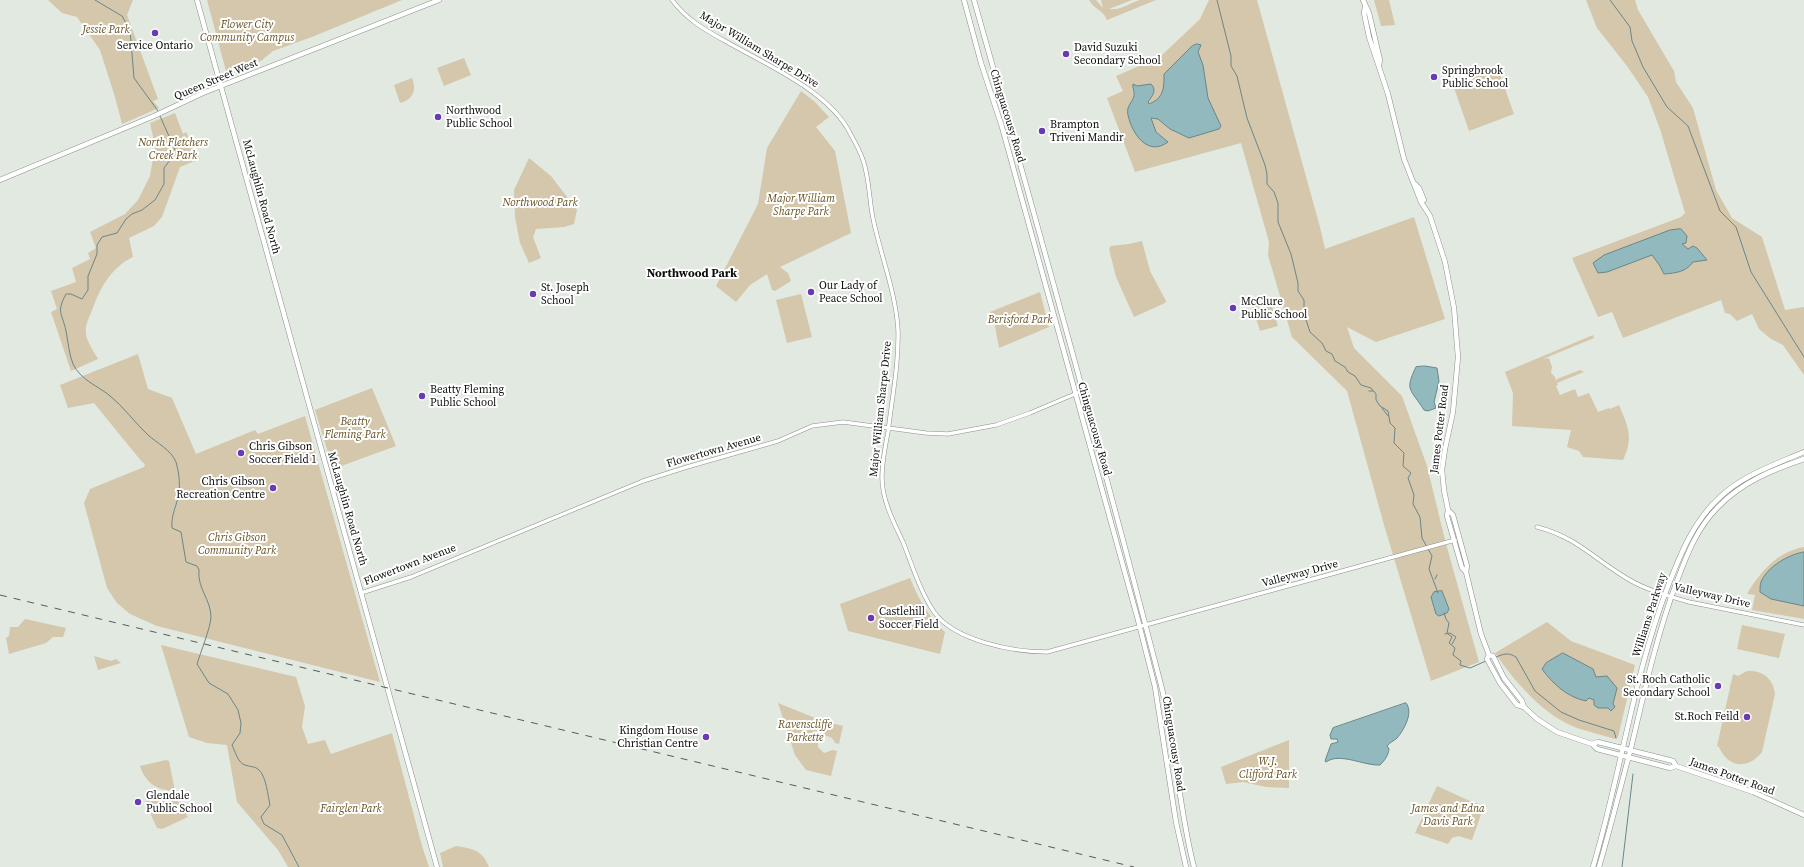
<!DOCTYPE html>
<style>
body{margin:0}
canvas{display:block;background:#e1e9e1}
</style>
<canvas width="1804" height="867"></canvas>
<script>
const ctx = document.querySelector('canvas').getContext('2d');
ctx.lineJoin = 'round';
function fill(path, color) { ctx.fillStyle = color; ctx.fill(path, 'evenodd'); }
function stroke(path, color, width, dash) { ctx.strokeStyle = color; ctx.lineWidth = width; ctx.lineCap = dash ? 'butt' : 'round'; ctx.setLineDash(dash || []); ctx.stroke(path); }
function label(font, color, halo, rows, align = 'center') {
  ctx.font = font + ' "Source Serif 4",serif'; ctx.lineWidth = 4; ctx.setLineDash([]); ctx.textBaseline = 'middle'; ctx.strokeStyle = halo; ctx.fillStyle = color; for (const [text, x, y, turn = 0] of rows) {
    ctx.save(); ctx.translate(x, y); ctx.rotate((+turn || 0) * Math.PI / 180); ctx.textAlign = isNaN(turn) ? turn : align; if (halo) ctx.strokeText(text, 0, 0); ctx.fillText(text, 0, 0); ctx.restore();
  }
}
fill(new Path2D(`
 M 48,0 L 133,0 L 127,15 L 158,99 L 153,101 L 159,108 L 122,124 L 115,97 L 100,50 L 77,17 L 62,13 Z
 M 207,0 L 402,0 L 312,37 L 273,51 L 261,61 L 237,68 L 229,73 L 226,71 Z
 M 1089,0 L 1096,0 L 1103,8 L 1101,0 L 1132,0 L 1109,9 C 1120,11 1130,3 1140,0 C 1144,0 1151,0 1156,0 L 1107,20 C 1104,11 1094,9 1089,0 Z
 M 1209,0 L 1257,0 L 1320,227 L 1325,249 L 1414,217 L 1445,319 L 1376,342 L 1347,327 L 1354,348 L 1402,396 L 1427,466 L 1445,540 L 1479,662 L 1431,681 L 1384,525 L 1347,391 L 1292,337 L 1268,255 L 1269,242 L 1241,143 L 1135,172 L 1107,98 L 1123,91 L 1116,76 L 1160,57 L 1200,19 ZM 1442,591 L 1449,609 L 1447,613 L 1439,616 L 1432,599 L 1437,592 Z
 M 1374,0 L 1389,0 L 1395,25 L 1381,26 Z
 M 1586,0 L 1635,0 L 1638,10 L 1674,71 L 1676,82 L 1693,108 L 1716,190 L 1732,218 L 1762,237 L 1785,310 L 1804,307 L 1804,375 L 1783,345 L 1771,339 L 1759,329 L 1752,314 L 1737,321 L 1730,314 L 1725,313 L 1721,300 L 1623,338 L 1612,312 L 1598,317 L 1572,258 L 1681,217 L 1685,213 L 1660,129 L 1648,97 L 1627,66 L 1597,28 Z
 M 464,58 L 471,75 L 444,86 L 437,68 Z
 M 1498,69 L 1514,114 L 1469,131 L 1453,85 Z
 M 412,78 C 417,90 413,100 400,103 L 394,85 Z
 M 801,91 L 815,102 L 829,117 L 816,127 L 835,151 L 851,233 L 780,267 L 788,273 L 791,281 L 775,291 L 772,290 L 767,274 L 750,285 L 736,302 L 716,286 L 758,204 L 767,148 Z
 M 175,113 L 183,134 L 186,132 L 200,159 L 180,167 L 162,217 L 154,226 L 129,238 L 133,257 C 110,268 99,290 91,313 C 88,319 85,326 86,334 C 87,342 94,352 98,359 L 71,371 L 51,312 L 57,309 L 51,291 L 76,282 L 72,268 L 90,259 L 88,253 L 96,248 L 90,232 L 125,214 L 138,200 L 150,176 L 155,146 L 150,123 Z
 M 529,158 L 551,176 L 577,210 L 574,224 L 564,227 L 536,229 L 533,237 L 541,258 L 529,263 L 520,243 L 515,217 L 514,190 Z
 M 1142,241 L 1150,271 L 1166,301 L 1165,303 L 1134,317 L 1116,277 L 1109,249 L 1111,246 L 1129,244 Z
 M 1040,292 L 1049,327 L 999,348 L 995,326 L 990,312 Z
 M 801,294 L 812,337 L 787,343 L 776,300 Z
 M 1269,297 L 1278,326 L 1260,331 L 1251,302 Z
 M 1593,335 L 1594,338 L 1543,359 L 1549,358 L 1552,367 L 1551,373 L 1555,377 L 1556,381 L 1557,379 L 1580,370 L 1584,372 L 1557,383 L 1558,385 L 1556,386 L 1560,395 L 1575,389 L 1578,397 L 1589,393 L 1598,412 L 1609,408 L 1610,409 L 1619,405 C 1628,426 1634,438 1623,460 L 1583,457 L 1579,451 L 1567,447 L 1571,430 L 1512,426 L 1513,393 L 1505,372 Z
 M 138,354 L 148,389 L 172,398 L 196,454 L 255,430 L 258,434 L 305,416 L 380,682 L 157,626 L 130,614 L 117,603 L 107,588 L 84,503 L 90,489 L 144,467 L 145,464 L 142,462 L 94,403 L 68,408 L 60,385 Z
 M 372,388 L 396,446 L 333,469 L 315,410 Z
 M 1804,547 L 1804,619 L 1752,610 L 1755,595 L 1747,594 C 1761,571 1777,552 1804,547 Z
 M 910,578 C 920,602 927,614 945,632 L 940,654 L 848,631 L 840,604 Z
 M 25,619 L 66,628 L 63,637 L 53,637 L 46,643 L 9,654 L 6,638 L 9,636 L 10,627 L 18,627 Z
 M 1547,622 L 1571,641 L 1635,665 L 1618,737 L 1615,739 C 1603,735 1589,732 1577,728 C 1543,715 1515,682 1495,653 Z
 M 1742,625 L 1785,634 L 1779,658 L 1737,649 Z
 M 161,645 L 296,677 L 305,706 L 302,727 L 308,744 L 325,740 L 331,754 L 392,733 L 422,846 L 429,867 L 288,867 L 278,850 L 237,802 L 227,745 L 207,743 L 189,737 Z
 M 94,656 L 111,661 L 116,659 L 121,663 L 98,670 Z
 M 1747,671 C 1763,670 1773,678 1775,694 L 1762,752 C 1748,770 1728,768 1719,747 L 1717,746 L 1733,674 L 1738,676 Z
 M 778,703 L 820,720 L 843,726 L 839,744 L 835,743 C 833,737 828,735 822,737 L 818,742 L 818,747 L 824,753 L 833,750 L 837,751 L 831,776 L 806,770 L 795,755 Z
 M 1289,740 L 1289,788 L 1266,787 L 1243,782 L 1226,784 L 1221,767 Z
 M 166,760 L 169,761 L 175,791 C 157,790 146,784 140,766 Z
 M 1437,786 L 1470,801 L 1484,806 L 1472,840 L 1458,836 L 1452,838 L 1448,844 L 1415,833 Z
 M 159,794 C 176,793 181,804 188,817 L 162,829 L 157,828 L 145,802 Z
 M 456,846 C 474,849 482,850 489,867 L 443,867 L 440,853 Z`), '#d4c7ac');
const water = new Path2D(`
 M 1197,44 L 1201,45 L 1198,52 L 1203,65 L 1208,98 L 1221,126 L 1219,129 L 1189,138 L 1170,129 L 1158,119 L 1151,118 L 1156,132 L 1168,142 C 1148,157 1132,134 1128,115 C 1126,106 1132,103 1134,96 C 1135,91 1132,88 1133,84 L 1137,86 L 1151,84 C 1157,90 1153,95 1148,102 L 1149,104 C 1164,98 1164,88 1164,74 L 1192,46 Z
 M 1681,229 L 1687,236 L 1686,243 L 1682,244 L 1688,249 L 1693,246 L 1697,248 L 1707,260 L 1693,262 C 1686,272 1676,273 1664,274 L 1660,266 L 1652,255 L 1607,272 L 1598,273 L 1593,263 L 1604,255 L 1670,230 Z
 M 1425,366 L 1437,368 L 1439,381 L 1434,402 L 1436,408 L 1428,411 L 1424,410 C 1411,389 1404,391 1416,367 Z
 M 1804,552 L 1804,606 L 1771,599 L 1760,592 C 1760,589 1760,585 1761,582 C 1767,567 1789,554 1804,552 Z
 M 1442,591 L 1449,609 L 1447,613 L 1439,616 L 1436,614 L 1431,597 L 1434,592 Z
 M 1563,653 L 1593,669 L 1596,677 L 1607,676 L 1617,688 L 1613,704 L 1615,707 L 1611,711 L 1608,708 L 1598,708 L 1594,705 L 1594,700 L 1589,698 L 1586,701 C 1567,697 1553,684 1542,669 L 1546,663 Z
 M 1406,703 C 1414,712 1404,730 1397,738 C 1394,741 1390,742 1387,746 L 1389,749 C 1388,756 1385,760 1380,765 C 1364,766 1340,752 1326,762 L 1325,761 L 1331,744 L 1338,742 L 1337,739 L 1331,739 L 1330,735 L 1333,728 Z`);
fill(water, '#92b9be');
stroke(water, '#6a8689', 1);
stroke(new Path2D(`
 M 95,0 L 122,16 L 130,30 L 134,78 L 158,111
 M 1217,0 L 1231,56 L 1231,66 L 1237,76 L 1247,118 L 1265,165 L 1267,174 L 1267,184 L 1274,192 L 1278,203 L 1278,222 L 1291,254 L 1298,283 L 1298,291 L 1304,300 L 1304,314 L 1310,332 L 1322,343 L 1326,351 L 1332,354 L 1335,361 L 1345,367 L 1348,372 L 1355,376 L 1361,385 L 1371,388 L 1376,394 L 1376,400 L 1380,406 L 1388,411 L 1390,423 L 1395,428 L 1394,443 L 1404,453 L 1403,466 L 1411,473 L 1408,478 L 1414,495 L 1413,504 L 1420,517 L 1422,538 L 1432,556 L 1429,569 L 1438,593
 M 1610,0 L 1630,27 L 1632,41 L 1643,67 L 1667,107 L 1688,126 L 1720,211 L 1736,227 L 1751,272 L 1804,357
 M 160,116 L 176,152 L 164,168 L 164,184 L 155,200 L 142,210 L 132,214 L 126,219 L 117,233 L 102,237 L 97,245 L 97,254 L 88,276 L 88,290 L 82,299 L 71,294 L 66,294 C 56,313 62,312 66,331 C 68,341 69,354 73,364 C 81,380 96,385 109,395 C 124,407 134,422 148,435 C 157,443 171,450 176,462 C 179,472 181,489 178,498 C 175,509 171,517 172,528 L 181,532 L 186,562 L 197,566 L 199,570 C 197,588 211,600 211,617 C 211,626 200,654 197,664 L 209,683 L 228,694 L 238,710 L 241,723 L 240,733 L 232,745 C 235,751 238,763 245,765 C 250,767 255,766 259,770 C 266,776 268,796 270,805 L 261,817 L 264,824 L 282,835 L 299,867
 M 1369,391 L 1373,391
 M 1382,408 L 1388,416
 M 1435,579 L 1437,575
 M 1444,613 L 1446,619 L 1449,623 L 1447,633 L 1452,637 L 1449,643 L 1455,648 L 1453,655 L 1461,661 L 1460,665 L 1470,668 L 1486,661
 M 1445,634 L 1450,633 L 1456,637 L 1452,644
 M 1496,657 C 1504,654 1508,652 1516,657 L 1535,691 L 1561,712 L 1579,720 L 1614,731 L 1616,738
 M 1622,867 L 1633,774`), '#6a8689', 1);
const minor = new Path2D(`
 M 672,0 C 686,19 705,30 725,41 C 765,64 829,91 850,133 C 855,142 860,151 863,160 C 870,180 869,203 874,223 C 882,259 896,294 898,330 C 899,364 892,398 888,432 C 885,447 882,463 882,478 C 882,500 894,523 903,542 C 912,565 920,591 934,612 C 955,641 1013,652 1047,652 L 1455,540
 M 1537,527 C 1577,537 1595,560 1628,579 C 1646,590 1669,596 1689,602 L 1804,625
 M 361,593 L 411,577 L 643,481 L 687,467 L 778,441 L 812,426 L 843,422 L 926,433 L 948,434 L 996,425 L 1030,413 L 1082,391`);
const major = new Path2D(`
 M 197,0 L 437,867
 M 964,0 L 981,63 L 1002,127 L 1138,620 L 1155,687 L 1176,822 L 1186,867
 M 974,0 C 1038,226 1101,453 1160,681 C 1176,742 1178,806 1194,867
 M 1363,0 L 1369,13 L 1380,60 L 1379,65
 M 1365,7 L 1364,13 L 1369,37 L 1388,94 L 1404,159 L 1421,202 L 1430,216 L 1445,262 L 1454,308 L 1458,357 L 1453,412 L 1445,449 L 1442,470 L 1444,490 L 1448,510 L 1447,516 L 1462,568 L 1466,572
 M 0,180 L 154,116 L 203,93 L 439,0
 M 1415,184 L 1419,188 L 1424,200
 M 1448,510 L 1453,515 L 1467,566 L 1466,572 L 1481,634 L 1489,655 L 1487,659 L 1500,683 L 1517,705 L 1524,707 L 1537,719 L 1557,732 L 1592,744 L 1597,749 L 1670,768 L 1676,766 L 1753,792 L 1804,815
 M 1489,655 L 1493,656 L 1504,678 L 1522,701 L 1524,707
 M 1592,744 L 1598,742 L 1673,761 L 1676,766
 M 1593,867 C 1621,774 1633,677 1668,586 C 1681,553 1693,522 1719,498 C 1743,475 1774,465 1804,452
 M 1599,867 C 1611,826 1621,785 1632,744 C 1645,689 1657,634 1677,581 C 1687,554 1697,528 1718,507 C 1742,482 1772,470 1804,459`);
stroke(minor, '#8a918a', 4.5);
stroke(major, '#8a918a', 5.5);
stroke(minor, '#fff', 3.5);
stroke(major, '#fff', 4.5);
stroke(new Path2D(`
 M 0,595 L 1134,867`), '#575b57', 1, [7, 7]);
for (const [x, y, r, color] of [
 [155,33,4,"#683bb2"],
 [1066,54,4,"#683bb2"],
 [1434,77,4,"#683bb2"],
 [438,117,4,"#683bb2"],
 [1042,131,4,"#683bb2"],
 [811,292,4,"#683bb2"],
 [533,294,4,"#683bb2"],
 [1233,308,4,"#683bb2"],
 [422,396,4,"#683bb2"],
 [241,453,4,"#683bb2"],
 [273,488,4,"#683bb2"],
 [871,618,4,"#683bb2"],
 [1718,686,4,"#683bb2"],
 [1747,717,4,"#683bb2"],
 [706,737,4,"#683bb2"],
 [138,802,4,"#683bb2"]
]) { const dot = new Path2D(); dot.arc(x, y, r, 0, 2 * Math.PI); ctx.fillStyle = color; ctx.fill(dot); stroke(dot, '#fff', 1.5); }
label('italic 11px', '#654f1e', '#fff', [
 ["Flower City",247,25],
 ["Community Campus",247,38],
 ["Jessie Park",106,30],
 ["North Fletchers",173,143],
 ["Creek Park",173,156],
 ["Major William",801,199],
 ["Sharpe Park",801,212],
 ["Northwood Park",540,203],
 ["Berisford Park",1020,320],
 ["Beatty",355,422],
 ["Fleming Park",355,435],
 ["Chris Gibson",237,538],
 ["Community Park",237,551],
 ["Ravenscliffe",805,725],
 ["Parkette",805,738],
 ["W.J.",1268,762],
 ["Clifford Park",1268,775],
 ["Fairglen Park",351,809],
 ["James and Edna",1448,809],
 ["Davis Park",1448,822]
]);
label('11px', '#0c0e0c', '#fff', [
 ["Service Ontario",155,46,"center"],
 ["David Suzuki",1074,48],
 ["Secondary School",1074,61],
 ["Springbrook",1442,71],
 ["Public School",1442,84],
 ["Northwood",446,111],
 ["Public School",446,124],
 ["Brampton",1050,125],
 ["Triveni Mandir",1050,138],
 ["Our Lady of",819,286],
 ["Peace School",819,299],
 ["St. Joseph",541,288],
 ["School",541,301],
 ["McClure",1241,302],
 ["Public School",1241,315],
 ["Beatty Fleming",430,390],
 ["Public School",430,403],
 ["Chris Gibson",249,447],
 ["Soccer Field 1",249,460],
 ["Chris Gibson",265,482,"right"],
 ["Recreation Centre",265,495,"right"],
 ["Castlehill",879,612],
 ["Soccer Field",879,625],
 ["St. Roch Catholic",1710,680,"right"],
 ["Secondary School",1710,693,"right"],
 ["St.Roch Feild",1739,717,"right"],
 ["Kingdom House",698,731,"right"],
 ["Christian Centre",698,744,"right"],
 ["Glendale",146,796],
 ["Public School",146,809]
], 'left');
label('11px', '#0c0e0c', '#fff', [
 ["Major William Sharpe Drive",759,50,31],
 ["Queen Street West",216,80,-23],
 ["Chinguacousy Road",1007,116,73],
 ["McLaughlin Road North",261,197,75],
 ["Major William Sharpe Drive",881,409,-84],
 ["Chinguacousy Road",1094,429,74],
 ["James Potter Road",1440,429,-83],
 ["Flowertown Avenue",714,451,-16],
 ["McLaughlin Road North",347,509,74],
 ["Flowertown Avenue",410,565,-21],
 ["Valleyway Drive",1300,574,-15],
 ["Valleyway Drive",1712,596,13],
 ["Williams Parkway",1650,615,-72],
 ["Chinguacousy Road",1173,744,81],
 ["James Potter Road",1732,777,20]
]);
label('bold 12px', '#0c0e0c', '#fff', [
 ["Northwood Park",692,274]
]);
</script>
